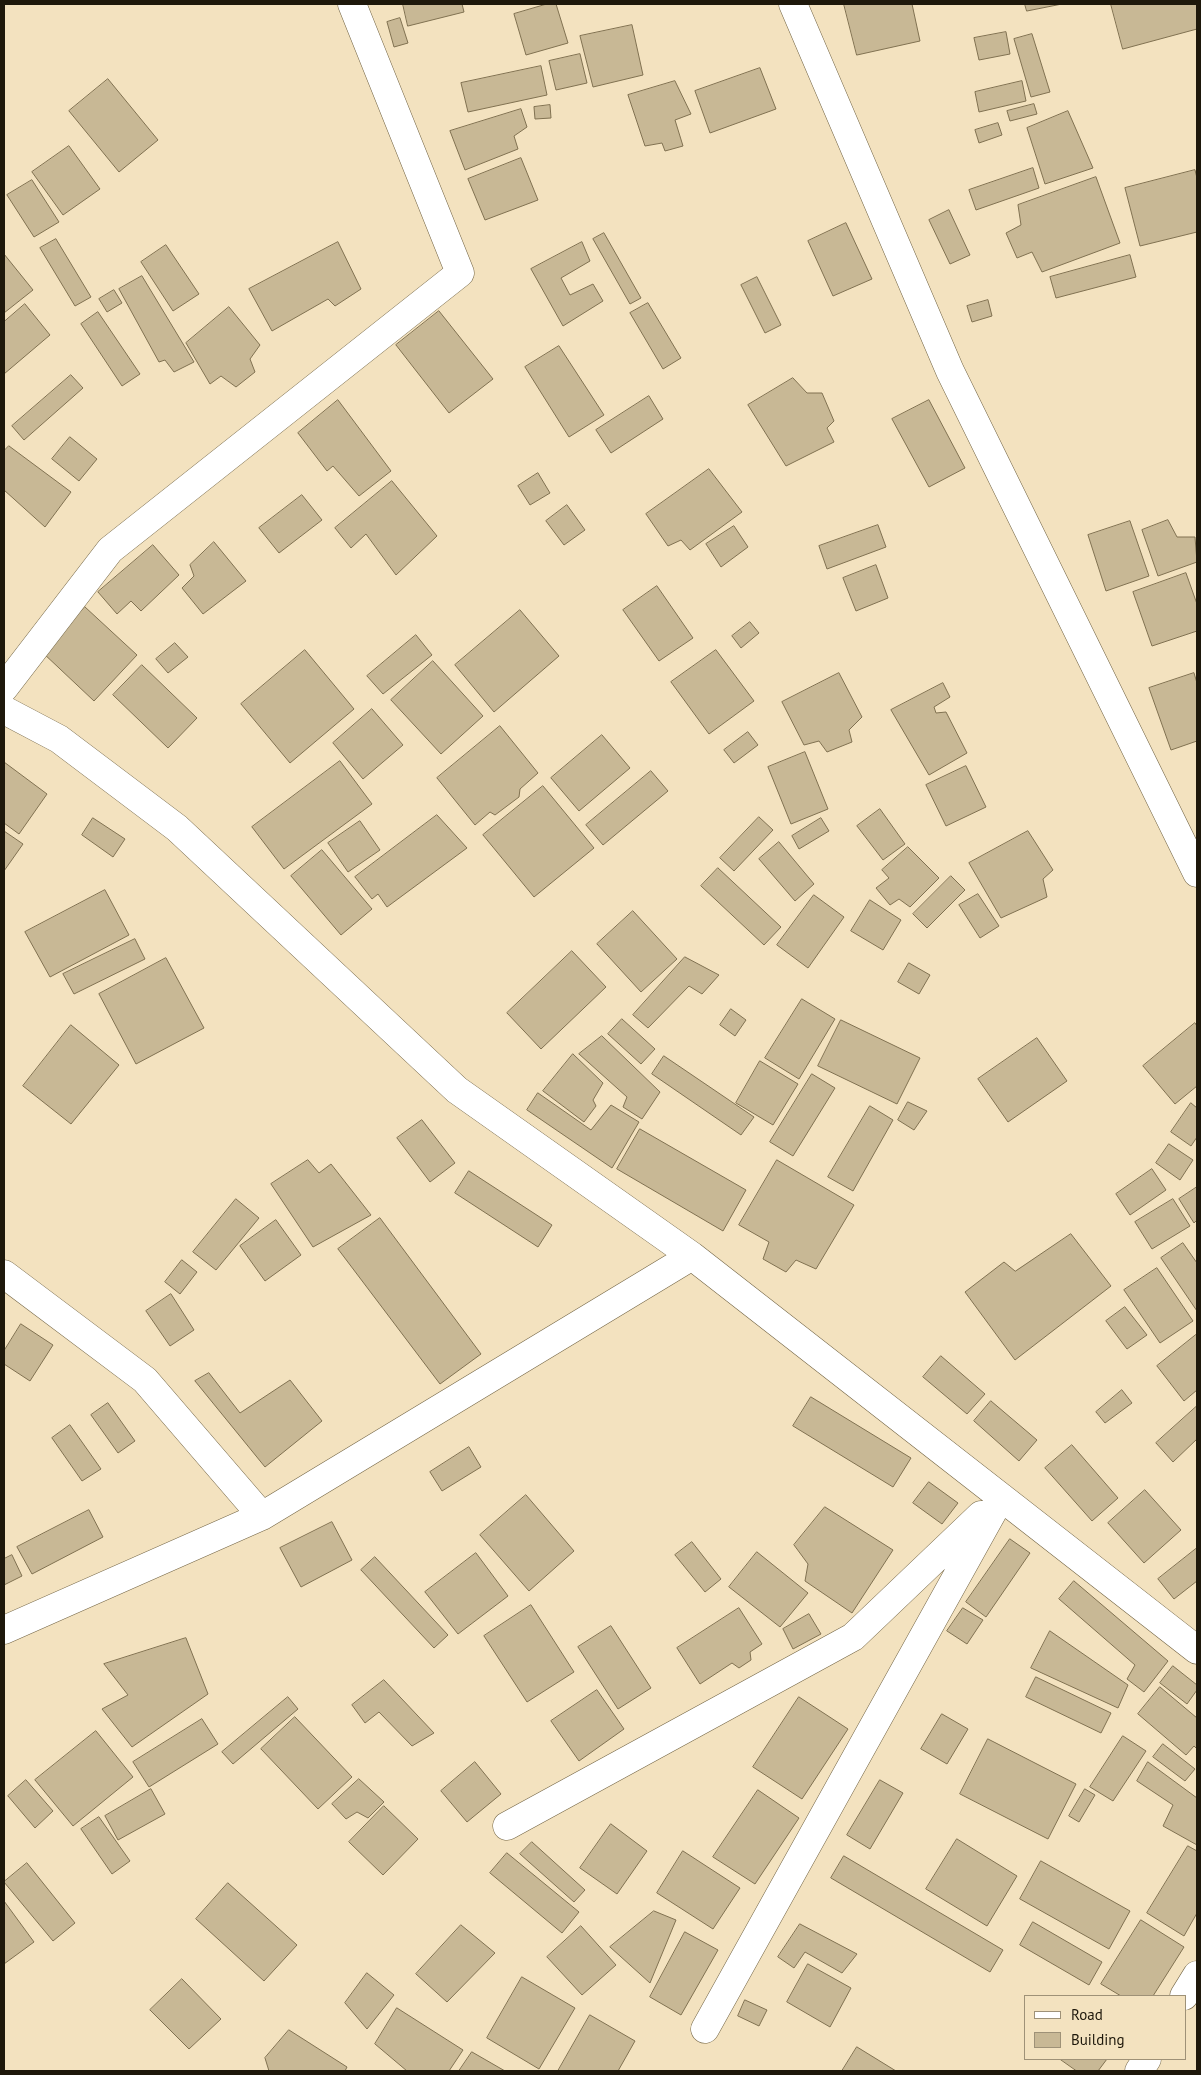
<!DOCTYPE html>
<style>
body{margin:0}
#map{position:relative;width:1201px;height:2075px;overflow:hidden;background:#f3e2bf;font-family:"PT Sans",sans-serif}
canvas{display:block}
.frame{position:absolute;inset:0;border:5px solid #1e180b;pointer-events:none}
.legend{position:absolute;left:1024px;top:1995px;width:162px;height:65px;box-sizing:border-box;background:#f3e2bf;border:1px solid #9e9177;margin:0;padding:6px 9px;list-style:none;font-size:15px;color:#1e180b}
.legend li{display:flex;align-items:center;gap:10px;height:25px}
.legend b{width:25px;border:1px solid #9e9177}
</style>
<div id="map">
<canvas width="1201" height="2075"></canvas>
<div class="frame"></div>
<ul class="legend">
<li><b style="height:6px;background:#fff"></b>Road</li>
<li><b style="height:14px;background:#c8b895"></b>Building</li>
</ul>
</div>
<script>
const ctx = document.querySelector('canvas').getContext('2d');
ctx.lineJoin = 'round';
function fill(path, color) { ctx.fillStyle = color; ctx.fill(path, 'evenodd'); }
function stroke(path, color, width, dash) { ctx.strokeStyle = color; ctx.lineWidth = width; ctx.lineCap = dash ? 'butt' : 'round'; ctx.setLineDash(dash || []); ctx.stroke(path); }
const building = new Path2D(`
 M 403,4 L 462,4 L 464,12 L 408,26 Z
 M 547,4 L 556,4 L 568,43 L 526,55 L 514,14 Z
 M 844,4 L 912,4 L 920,41 L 857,55 Z
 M 1025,4 L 1062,4 L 1027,11 Z
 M 1111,4 L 1197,4 L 1197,29 L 1123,49 Z
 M 400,18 L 408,43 L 394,47 L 387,22 Z
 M 632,25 L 643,75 L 593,87 L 580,36 Z
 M 1006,32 L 1010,54 L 979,60 L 974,38 Z
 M 1032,34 L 1050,92 L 1031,97 L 1014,39 Z
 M 580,54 L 587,83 L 556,90 L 549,61 Z
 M 541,66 L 547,95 L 468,112 L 461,83 Z
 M 760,68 L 776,109 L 710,133 L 695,91 Z
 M 108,79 L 158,140 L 119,172 L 69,111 Z
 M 675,81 L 691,114 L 675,120 L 683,146 L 665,151 L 662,143 L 645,146 L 628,95 Z
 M 1022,81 L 1026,101 L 979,112 L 975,92 Z
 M 1034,104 L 1037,114 L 1010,121 L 1007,111 Z
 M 550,105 L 551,118 L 535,119 L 534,107 Z
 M 521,109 L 527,127 L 514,136 L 518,149 L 465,170 L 450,131 Z
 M 1068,111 L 1093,168 L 1045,184 L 1027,128 Z
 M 998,123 L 1002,135 L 979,143 L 975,130 Z
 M 69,146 L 100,189 L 63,215 L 32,172 Z
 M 521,158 L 538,200 L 485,220 L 468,179 Z
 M 1033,168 L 1039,188 L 976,210 L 969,190 Z
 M 1195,170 L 1197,178 L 1197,232 L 1140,246 L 1125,188 Z
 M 1096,177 L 1120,243 L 1042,272 L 1032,252 L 1017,258 L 1006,233 L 1021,225 L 1018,205 Z
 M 32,180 L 59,222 L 34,237 L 7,195 Z
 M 949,210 L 970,255 L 950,264 L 929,220 Z
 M 846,223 L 872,279 L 833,296 L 808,241 Z
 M 604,233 L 641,298 L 630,304 L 593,239 Z
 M 56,239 L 91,297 L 75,306 L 40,248 Z
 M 338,242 L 361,289 L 335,306 L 328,299 L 272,331 L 249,289 Z
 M 582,242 L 590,261 L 561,278 L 570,295 L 593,284 L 603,301 L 563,326 L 531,269 Z
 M 166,245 L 199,294 L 173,311 L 141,262 Z
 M 4,254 L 33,290 L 4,313 Z
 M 1130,255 L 1136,277 L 1056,298 L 1050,277 Z
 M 142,276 L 194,362 L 174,372 L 165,360 L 159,362 L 119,289 Z
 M 757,277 L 781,325 L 765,333 L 741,285 Z
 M 114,290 L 122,303 L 107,312 L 99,299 Z
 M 988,300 L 992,316 L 972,322 L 967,306 Z
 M 648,303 L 681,358 L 663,369 L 630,313 Z
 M 25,304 L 50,335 L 4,374 L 4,322 Z
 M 229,307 L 260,345 L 250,359 L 255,372 L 236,387 L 221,376 L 210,384 L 186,343 Z
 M 439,311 L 493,379 L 449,413 L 396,345 Z
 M 98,312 L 140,374 L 122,386 L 81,324 Z
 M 559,346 L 604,415 L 569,437 L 525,367 Z
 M 71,375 L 83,388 L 24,440 L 12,426 Z
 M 793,378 L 807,393 L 822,393 L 834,421 L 827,428 L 834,442 L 786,466 L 748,405 Z
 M 649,396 L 663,419 L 611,453 L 596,430 Z
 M 338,400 L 391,471 L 359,496 L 333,466 L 327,471 L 298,433 Z
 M 929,400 L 965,468 L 929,487 L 892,419 Z
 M 70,437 L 97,459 L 79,481 L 52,459 Z
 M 9,446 L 71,492 L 45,527 L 4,490 L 4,451 Z
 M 709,469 L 742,512 L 690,550 L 681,540 L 668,546 L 646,514 Z
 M 538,473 L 550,493 L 530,505 L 518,486 Z
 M 392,481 L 437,536 L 396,575 L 366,534 L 351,548 L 335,528 Z
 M 302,495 L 322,520 L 279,553 L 259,528 Z
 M 567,505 L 585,530 L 564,545 L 546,521 Z
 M 1168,520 L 1177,537 L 1195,537 L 1197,562 L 1158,576 L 1142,530 Z
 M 1130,521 L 1149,576 L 1106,591 L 1088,535 Z
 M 878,525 L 886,547 L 827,569 L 819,546 Z
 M 734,526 L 748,547 L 721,567 L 706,544 Z
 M 214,542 L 246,581 L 203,614 L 182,588 L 194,576 L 190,565 Z
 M 153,545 L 179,575 L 141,611 L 131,601 L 117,614 L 98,592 Z
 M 876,565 L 888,598 L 856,611 L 843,578 Z
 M 1186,573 L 1197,604 L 1197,631 L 1152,646 L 1133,592 Z
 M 657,586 L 693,638 L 659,661 L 623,610 Z
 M 85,607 L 137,655 L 94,701 L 42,652 Z
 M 520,610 L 559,656 L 494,712 L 455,665 Z
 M 750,622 L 759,633 L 741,648 L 732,636 Z
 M 416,635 L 432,655 L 383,694 L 367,676 Z
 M 175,643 L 188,657 L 168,673 L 156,659 Z
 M 305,650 L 354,709 L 290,763 L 241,704 Z
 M 716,650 L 754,701 L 709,734 L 671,682 Z
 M 433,661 L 483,716 L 441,754 L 391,700 Z
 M 142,665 L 197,718 L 168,748 L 113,695 Z
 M 839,673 L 862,717 L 849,730 L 852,742 L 827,752 L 819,741 L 804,745 L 782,702 Z
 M 1194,673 L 1197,683 L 1197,741 L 1171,750 L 1149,688 Z
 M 943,683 L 950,697 L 934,707 L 936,713 L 946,712 L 967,753 L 929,775 L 891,710 Z
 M 372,709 L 403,745 L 363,779 L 333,743 Z
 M 500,726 L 538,773 L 520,789 L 519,797 L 495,815 L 490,812 L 475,825 L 437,778 Z
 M 748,732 L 758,745 L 734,763 L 724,750 Z
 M 602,735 L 630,768 L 579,811 L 551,778 Z
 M 805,752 L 828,809 L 791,824 L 768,767 Z
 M 340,761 L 372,804 L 284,869 L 252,827 Z
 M 4,762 L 47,794 L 19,834 L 4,823 Z
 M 966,766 L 986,807 L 946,826 L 926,785 Z
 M 651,771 L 668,791 L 603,845 L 586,825 Z
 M 543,786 L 594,848 L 534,897 L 483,835 Z
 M 880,809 L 905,844 L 883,860 L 857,826 Z
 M 437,815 L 467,848 L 387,907 L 378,894 L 372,899 L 355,877 Z
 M 759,817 L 773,830 L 734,871 L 720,858 Z
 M 93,818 L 125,839 L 113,857 L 82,835 Z
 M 821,818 L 829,831 L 799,849 L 792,836 Z
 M 360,821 L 380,850 L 348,872 L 328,843 Z
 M 4,831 L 23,844 L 4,871 Z
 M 1028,831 L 1053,870 L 1043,879 L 1047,897 L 1001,918 L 969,863 Z
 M 779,842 L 814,884 L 795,901 L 759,859 Z
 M 908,847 L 939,878 L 910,907 L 899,899 L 890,905 L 876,888 L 889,878 L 882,870 Z
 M 322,850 L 372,909 L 341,935 L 291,876 Z
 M 718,868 L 781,927 L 764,945 L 701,886 Z
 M 951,876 L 965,890 L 927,928 L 913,914 Z
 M 105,890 L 129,935 L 50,977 L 25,932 Z
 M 978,894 L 999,926 L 980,938 L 959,905 Z
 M 814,895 L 844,917 L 808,968 L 777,945 Z
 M 870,900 L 901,920 L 883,950 L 851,931 Z
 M 633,911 L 677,959 L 641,992 L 597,944 Z
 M 135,939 L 145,959 L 74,994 L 63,974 Z
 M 572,951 L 606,987 L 541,1049 L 507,1013 Z
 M 685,957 L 719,975 L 702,994 L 689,986 L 648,1028 L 633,1015 Z
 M 166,958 L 204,1028 L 136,1064 L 99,994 Z
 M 909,963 L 930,975 L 919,994 L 898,982 Z
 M 802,999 L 835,1019 L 799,1079 L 765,1058 Z
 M 731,1009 L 746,1020 L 735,1036 L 720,1025 Z
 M 622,1019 L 655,1049 L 641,1064 L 608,1034 Z
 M 841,1020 L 920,1058 L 897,1104 L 818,1066 Z
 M 1195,1023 L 1197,1026 L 1197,1086 L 1175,1104 L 1143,1066 Z
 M 71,1025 L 119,1065 L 71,1124 L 23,1086 Z
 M 602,1036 L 660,1092 L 642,1119 L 623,1107 L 627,1097 L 579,1054 Z
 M 1037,1038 L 1067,1081 L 1008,1122 L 978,1079 Z
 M 573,1054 L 603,1083 L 593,1100 L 596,1106 L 584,1122 L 543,1091 Z
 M 664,1056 L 754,1117 L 741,1135 L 652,1074 Z
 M 760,1061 L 798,1084 L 773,1125 L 736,1103 Z
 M 812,1074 L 835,1088 L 793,1156 L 770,1142 Z
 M 538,1093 L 591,1130 L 611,1105 L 639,1122 L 612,1168 L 527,1110 Z
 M 908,1102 L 927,1111 L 914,1130 L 898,1120 Z
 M 1191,1103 L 1197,1108 L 1197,1137 L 1191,1146 L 1171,1132 Z
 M 870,1106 L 893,1120 L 853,1191 L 828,1177 Z
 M 422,1120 L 455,1163 L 430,1182 L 397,1138 Z
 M 640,1129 L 746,1190 L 723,1231 L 617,1169 Z
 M 1169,1144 L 1193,1160 L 1180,1180 L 1156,1163 Z
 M 308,1160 L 319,1173 L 331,1164 L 371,1215 L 313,1247 L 271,1184 Z
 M 777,1160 L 854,1205 L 816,1269 L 796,1260 L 786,1272 L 763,1259 L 769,1242 L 739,1225 Z
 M 1152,1169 L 1166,1190 L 1130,1215 L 1116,1194 Z
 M 469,1171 L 552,1225 L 538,1247 L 455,1193 Z
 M 1197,1187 L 1197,1220 L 1194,1223 L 1179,1199 Z
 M 236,1199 L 259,1218 L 216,1270 L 193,1252 Z
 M 1173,1199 L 1190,1226 L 1152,1249 L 1135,1222 Z
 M 380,1218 L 481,1354 L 440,1384 L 338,1249 Z
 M 276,1220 L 301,1255 L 265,1281 L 240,1246 Z
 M 1071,1234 L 1111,1286 L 1015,1360 L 965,1292 L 1004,1262 L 1015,1271 Z
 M 1183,1243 L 1197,1263 L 1197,1311 L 1161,1258 Z
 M 182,1260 L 197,1272 L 180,1294 L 165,1282 Z
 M 1157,1268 L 1193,1321 L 1160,1343 L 1124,1290 Z
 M 171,1294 L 194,1330 L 170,1346 L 146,1311 Z
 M 1125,1307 L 1147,1335 L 1127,1349 L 1106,1321 Z
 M 21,1324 L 53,1345 L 30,1381 L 4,1364 L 4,1351 Z
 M 1197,1334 L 1197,1390 L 1184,1401 L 1157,1366 Z
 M 941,1356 L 985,1394 L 967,1414 L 923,1377 Z
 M 209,1373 L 240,1413 L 290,1380 L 322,1421 L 265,1467 L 195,1381 Z
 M 1122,1390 L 1132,1403 L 1105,1423 L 1096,1412 Z
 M 811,1397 L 911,1458 L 893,1487 L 793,1426 Z
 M 991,1401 L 1037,1440 L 1019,1461 L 974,1421 Z
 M 108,1403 L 135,1441 L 118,1453 L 91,1415 Z
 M 1197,1406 L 1197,1439 L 1173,1462 L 1156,1443 Z
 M 70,1425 L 101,1469 L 82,1481 L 52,1438 Z
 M 1072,1445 L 1118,1498 L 1092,1521 L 1045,1468 Z
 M 469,1447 L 481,1467 L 442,1491 L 430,1472 Z
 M 929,1482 L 958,1503 L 942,1524 L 913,1503 Z
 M 1145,1490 L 1181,1530 L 1144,1563 L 1108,1523 Z
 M 526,1495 L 574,1551 L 529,1591 L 480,1535 Z
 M 825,1507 L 893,1550 L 852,1613 L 805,1581 L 808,1564 L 794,1545 Z
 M 89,1510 L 103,1537 L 32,1574 L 17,1547 Z
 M 332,1522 L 352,1560 L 301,1587 L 280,1548 Z
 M 1010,1539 L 1030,1553 L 986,1617 L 966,1602 Z
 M 692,1542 L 721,1579 L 705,1592 L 675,1555 Z
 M 1197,1548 L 1197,1581 L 1174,1599 L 1158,1579 Z
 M 757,1552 L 808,1593 L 780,1627 L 729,1587 Z
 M 476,1553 L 508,1596 L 458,1634 L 425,1592 Z
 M 12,1555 L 22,1576 L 4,1585 L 4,1559 Z
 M 375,1557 L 448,1635 L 434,1648 L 361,1570 Z
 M 1074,1581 L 1168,1661 L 1144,1692 L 1127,1679 L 1135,1665 L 1059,1599 Z
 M 531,1605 L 574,1672 L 527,1702 L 484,1636 Z
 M 739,1608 L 762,1644 L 750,1652 L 751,1660 L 739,1668 L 732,1663 L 700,1684 L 677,1648 Z
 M 963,1608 L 983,1620 L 967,1644 L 947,1631 Z
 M 809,1614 L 821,1634 L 793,1649 L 783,1629 Z
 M 611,1626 L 651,1688 L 618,1709 L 578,1647 Z
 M 1050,1631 L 1128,1685 L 1118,1708 L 1031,1668 Z
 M 186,1638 L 208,1694 L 132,1747 L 102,1709 L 128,1695 L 104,1664 Z
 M 1173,1666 L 1197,1685 L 1197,1690 L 1187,1704 L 1160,1683 Z
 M 1036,1677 L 1111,1713 L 1101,1733 L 1026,1697 Z
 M 384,1680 L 434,1733 L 412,1746 L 379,1712 L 365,1723 L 352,1705 Z
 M 1160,1687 L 1197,1718 L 1197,1749 L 1194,1746 L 1186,1755 L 1138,1714 Z
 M 597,1690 L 624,1729 L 579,1761 L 551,1721 Z
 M 288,1697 L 298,1709 L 233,1764 L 222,1752 Z
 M 799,1697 L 848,1729 L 802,1799 L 753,1767 Z
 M 942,1714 L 968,1729 L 947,1764 L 921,1749 Z
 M 295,1717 L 352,1777 L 318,1809 L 261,1749 Z
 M 202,1719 L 218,1744 L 149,1787 L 133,1762 Z
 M 96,1731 L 133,1777 L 73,1826 L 35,1780 Z
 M 1123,1736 L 1146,1751 L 1113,1801 L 1090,1787 Z
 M 988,1739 L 1076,1784 L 1048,1839 L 960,1794 Z
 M 1163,1744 L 1195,1769 L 1185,1781 L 1153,1757 Z
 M 475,1762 L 501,1794 L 467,1822 L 441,1791 Z
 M 1148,1762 L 1197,1798 L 1197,1845 L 1163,1826 L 1173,1805 L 1137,1781 Z
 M 359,1779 L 384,1802 L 368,1818 L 357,1812 L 346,1819 L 332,1804 Z
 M 26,1780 L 53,1811 L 35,1828 L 8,1796 Z
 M 880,1780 L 903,1793 L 870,1849 L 847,1835 Z
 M 151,1789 L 165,1814 L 118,1840 L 105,1816 Z
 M 1085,1789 L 1095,1795 L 1079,1822 L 1069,1816 Z
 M 758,1790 L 799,1818 L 755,1884 L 713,1857 Z
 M 384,1806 L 418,1839 L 383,1875 L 349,1842 Z
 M 99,1817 L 130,1861 L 112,1874 L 81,1829 Z
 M 611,1824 L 647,1851 L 617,1894 L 580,1868 Z
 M 957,1839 L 1017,1876 L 987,1926 L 926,1889 Z
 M 532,1842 L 585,1890 L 574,1902 L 520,1854 Z
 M 1188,1846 L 1197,1851 L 1197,1913 L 1184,1936 L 1147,1913 Z
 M 683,1851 L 740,1888 L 713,1929 L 657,1893 Z
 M 507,1853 L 579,1912 L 562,1933 L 490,1873 Z
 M 844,1856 L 1003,1950 L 990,1972 L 831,1878 Z
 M 1041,1861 L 1130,1911 L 1109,1949 L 1020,1899 Z
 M 27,1863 L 75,1923 L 53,1941 L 4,1882 Z
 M 228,1883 L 297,1945 L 264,1981 L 196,1919 Z
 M 4,1901 L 34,1942 L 4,1964 Z
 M 654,1911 L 676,1920 L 650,1983 L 610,1947 Z
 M 1141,1920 L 1184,1947 L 1153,1996 L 1121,1996 L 1101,1984 Z
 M 1033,1922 L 1102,1962 L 1089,1985 L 1020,1945 Z
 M 800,1924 L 857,1954 L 842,1973 L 805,1952 L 794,1968 L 778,1957 Z
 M 461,1925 L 495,1953 L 447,2002 L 416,1974 Z
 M 581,1926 L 616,1965 L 582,1995 L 547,1957 Z
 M 685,1932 L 718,1950 L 681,2015 L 650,1997 Z
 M 808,1964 L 851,1988 L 830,2027 L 787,2002 Z
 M 367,1973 L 394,1995 L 367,2029 L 345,2003 Z
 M 522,1977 L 575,2008 L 539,2069 L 487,2038 Z
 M 182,1979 L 221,2019 L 189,2049 L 150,2010 Z
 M 745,2000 L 767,2010 L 759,2026 L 738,2016 Z
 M 397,2008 L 463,2050 L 449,2071 L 407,2071 L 375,2044 Z
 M 590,2015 L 635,2041 L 618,2071 L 558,2071 Z
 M 289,2030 L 347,2067 L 345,2071 L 269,2071 L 265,2058 Z
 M 857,2047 L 896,2071 L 842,2071 Z
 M 472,2052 L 505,2071 L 459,2071 Z
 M 1060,2059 L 1107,2059 L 1098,2071 L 1077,2071 Z`);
fill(building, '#c8b895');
stroke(building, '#807151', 1);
const street = new Path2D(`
 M 793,4 L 950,371 L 1197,873
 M 4,688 L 110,550 L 460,273 L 352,4
 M 4,710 L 59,739 L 177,828 L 457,1090 L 692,1256 L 1197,1650
 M 4,1274 L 145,1380 L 262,1516
 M 4,1630 L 262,1516 L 692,1256
 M 507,1826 L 853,1637 L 981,1515
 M 705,2029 L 1001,1497`);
const secondary = new Path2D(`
 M 1184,1996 L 1197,1975
 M 1139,2071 L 1147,2059`);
stroke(street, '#726444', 29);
stroke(secondary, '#726444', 29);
stroke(street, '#fff', 28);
stroke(secondary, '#fff', 28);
</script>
